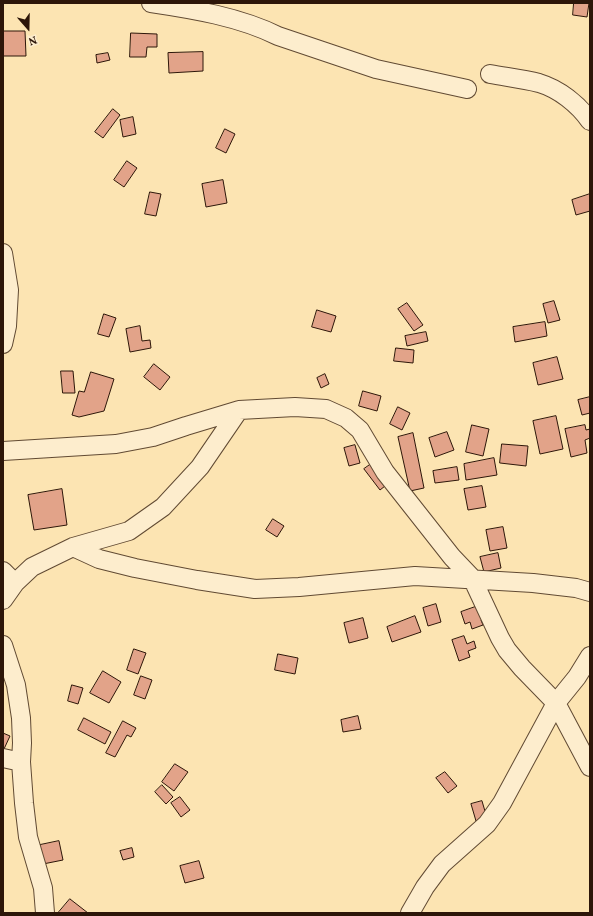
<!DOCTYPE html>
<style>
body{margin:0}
#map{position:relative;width:593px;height:916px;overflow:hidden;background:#fce4b2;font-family:Vollkorn,serif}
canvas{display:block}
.frame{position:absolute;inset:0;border:4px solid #2d1609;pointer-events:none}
.north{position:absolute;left:8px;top:8px;width:40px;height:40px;-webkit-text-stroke:3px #fdedcd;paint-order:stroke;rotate:160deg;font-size:11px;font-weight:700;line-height:16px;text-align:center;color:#2d1609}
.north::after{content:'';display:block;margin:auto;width:14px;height:18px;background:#2d1609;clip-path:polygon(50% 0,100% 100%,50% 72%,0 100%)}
</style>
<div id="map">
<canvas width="593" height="916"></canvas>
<div class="frame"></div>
<div class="north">N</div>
</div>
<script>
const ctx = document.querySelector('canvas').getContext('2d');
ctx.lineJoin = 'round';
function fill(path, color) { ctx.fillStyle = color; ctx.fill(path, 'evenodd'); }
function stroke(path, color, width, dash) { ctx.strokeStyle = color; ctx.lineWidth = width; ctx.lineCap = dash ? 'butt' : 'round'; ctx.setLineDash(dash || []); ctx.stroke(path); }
const building = new Path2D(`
 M 574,3 L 589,3 L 587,17 L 573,15 Z
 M 3,31 L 25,31 L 26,56 L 3,56 Z
 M 131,33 L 157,34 L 157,47 L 147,47 L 146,57 L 130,57 Z
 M 203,52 L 203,71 L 169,73 L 168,53 Z
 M 108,53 L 110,60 L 97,63 L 96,55 Z
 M 113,109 L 120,115 L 103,138 L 95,132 Z
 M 133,117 L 136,134 L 123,137 L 120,120 Z
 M 225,129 L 235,134 L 226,153 L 216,148 Z
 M 127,161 L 137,168 L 124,187 L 114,180 Z
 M 223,180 L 227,203 L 206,207 L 202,184 Z
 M 150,192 L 161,194 L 156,216 L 145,214 Z
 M 590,194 L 590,211 L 576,215 L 572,200 Z
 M 554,301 L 560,320 L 548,323 L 543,304 Z
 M 407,303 L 423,325 L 414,331 L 398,309 Z
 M 317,310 L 336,316 L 331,332 L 312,327 Z
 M 104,314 L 116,318 L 109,337 L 98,334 Z
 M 545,322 L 547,336 L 515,342 L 513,327 Z
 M 140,326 L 142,341 L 150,340 L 151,348 L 130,352 L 126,329 Z
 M 426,332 L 428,341 L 407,346 L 405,336 Z
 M 396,348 L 414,350 L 413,363 L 394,361 Z
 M 557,357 L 563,379 L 538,385 L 533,363 Z
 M 154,364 L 170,377 L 160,390 L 144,377 Z
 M 61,371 L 73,371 L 75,393 L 63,393 Z
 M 91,372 L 114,379 L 104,411 L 79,417 L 72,415 L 79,391 L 84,392 Z
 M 325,374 L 329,384 L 321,388 L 317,378 Z
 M 363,391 L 381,396 L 377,411 L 359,406 Z
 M 590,397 L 590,413 L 582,415 L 578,400 Z
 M 398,407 L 410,413 L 402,430 L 390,424 Z
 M 556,416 L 563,449 L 540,454 L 533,421 Z
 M 472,425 L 489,429 L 483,456 L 466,452 Z
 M 585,425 L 586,430 L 590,429 L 590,438 L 585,440 L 587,453 L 571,457 L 565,429 Z
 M 447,432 L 454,450 L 435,457 L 429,438 Z
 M 413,433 L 424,488 L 410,491 L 398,437 Z
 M 502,444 L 528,446 L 526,466 L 500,463 Z
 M 355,445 L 360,463 L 349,466 L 344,448 Z
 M 494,458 L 497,475 L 466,480 L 464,464 Z
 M 374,462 L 390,482 L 380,490 L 364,469 Z
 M 457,467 L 459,480 L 435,483 L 433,471 Z
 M 482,486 L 486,507 L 468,510 L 464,489 Z
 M 62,489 L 67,525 L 34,530 L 28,495 Z
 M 273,519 L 284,526 L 277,537 L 266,530 Z
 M 503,527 L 507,548 L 490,551 L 486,530 Z
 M 498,553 L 501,568 L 484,572 L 480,557 Z
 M 436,604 L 441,622 L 428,626 L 423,608 Z
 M 478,606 L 483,619 L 481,620 L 483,625 L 472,629 L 470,622 L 465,624 L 461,612 Z
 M 415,616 L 421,632 L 392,642 L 387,627 Z
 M 363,618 L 368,638 L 349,643 L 344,623 Z
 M 464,636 L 467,644 L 474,641 L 476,648 L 468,651 L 470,657 L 459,661 L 452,640 Z
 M 134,649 L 146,653 L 138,674 L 127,670 Z
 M 278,654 L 298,658 L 295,674 L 275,670 Z
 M 103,671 L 121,682 L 109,703 L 90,693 Z
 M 141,676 L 152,680 L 145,699 L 134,695 Z
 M 72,685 L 83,688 L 78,704 L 68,701 Z
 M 358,716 L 361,729 L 343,732 L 341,720 Z
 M 84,718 L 111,732 L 105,744 L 78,730 Z
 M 123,721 L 136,728 L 131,737 L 127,735 L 115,757 L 106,753 Z
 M 3,733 L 10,736 L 4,749 L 3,748 Z
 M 175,764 L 188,772 L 174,791 L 162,782 Z
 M 445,772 L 457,786 L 448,793 L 436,778 Z
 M 162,785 L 173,797 L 166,804 L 155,792 Z
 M 180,797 L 190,810 L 181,817 L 171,803 Z
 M 482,801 L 487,818 L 476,821 L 471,804 Z
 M 59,841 L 63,860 L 43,864 L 40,845 Z
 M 132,848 L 134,857 L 123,860 L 120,851 Z
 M 199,861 L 204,878 L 185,883 L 180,866 Z
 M 70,899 L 88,913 L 60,913 L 59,912 Z`);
fill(building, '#e2a389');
stroke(building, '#2d1609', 1);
const minor = new Path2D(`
 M 151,3 C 192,9 240,17 278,36 L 376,69 L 467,89
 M 490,74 C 506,77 523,79 539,83 C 559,89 578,104 590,121
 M 3,253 L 9,290 L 7,326 L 3,344
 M 3,451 L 116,444 L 153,437 L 186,426 L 239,410 L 295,407 L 326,409 L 346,418 L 360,430 L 385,472 L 452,557 L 472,578 L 500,638 L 507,650 L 522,668 L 556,703 L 590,767
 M 73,547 L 99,559 L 135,568 L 197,580 L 255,589 L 299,587 L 415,576 L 533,583 L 576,588 L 590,592
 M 3,571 L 15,583
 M 3,600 L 15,583 L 32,567 L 73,547 L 129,531 L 163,507 L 200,467 L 239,410
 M 3,645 L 16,685 L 21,718 L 22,743 L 21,762 L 24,803 L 28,837 L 43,888 L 45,913
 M 3,758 L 21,762
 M 410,913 L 425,887 L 442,864 L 487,824 L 502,803 L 556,703 L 577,677 L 590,656`);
stroke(minor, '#614a33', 20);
stroke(minor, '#fdedcd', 18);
</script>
